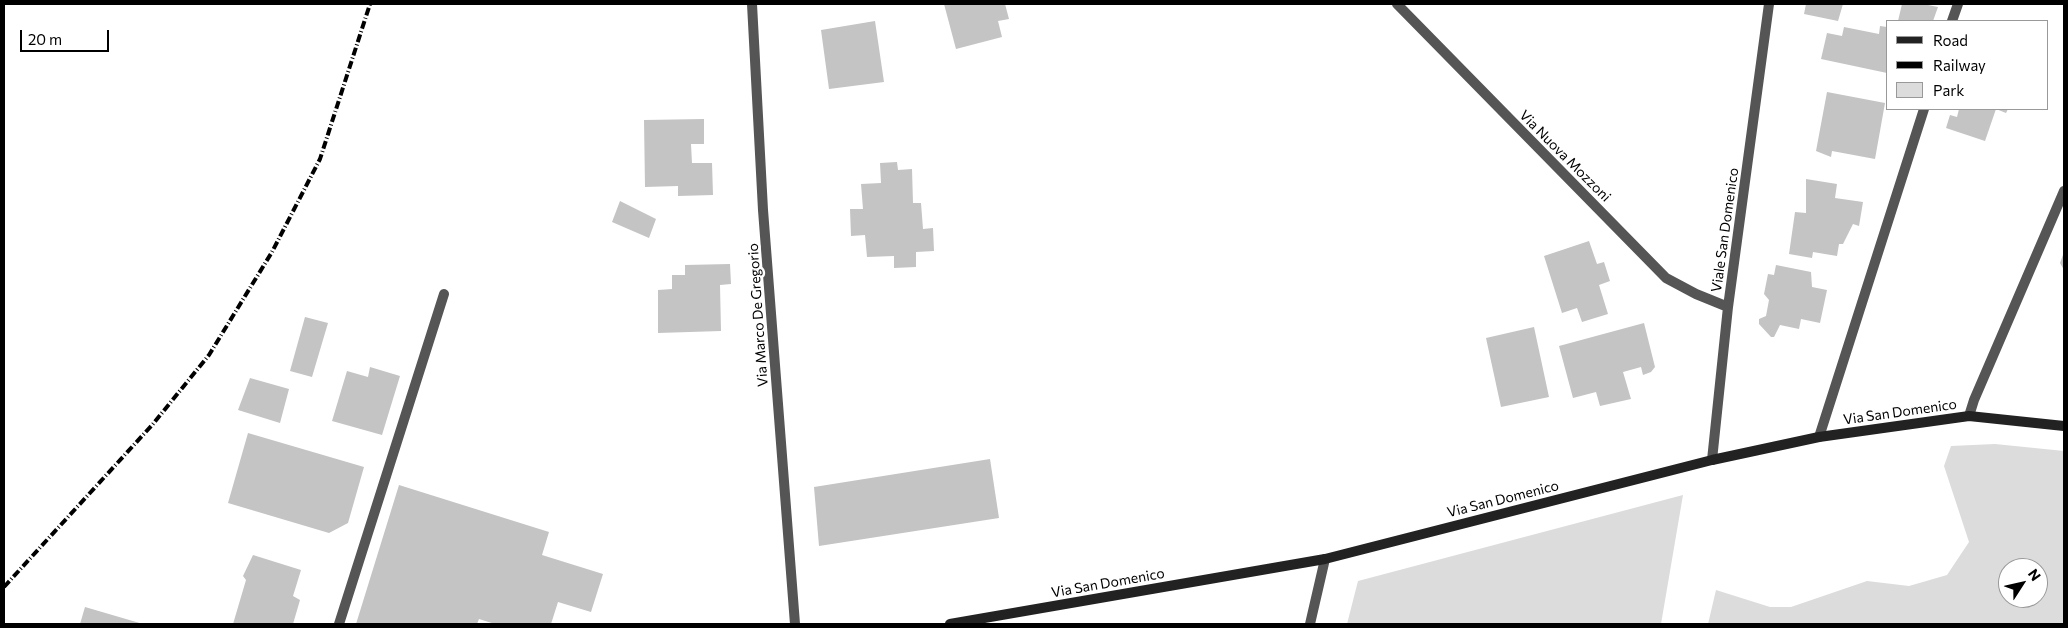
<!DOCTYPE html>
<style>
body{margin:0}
#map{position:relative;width:2068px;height:628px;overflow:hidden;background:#fff;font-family:Commissioner,sans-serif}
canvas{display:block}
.frame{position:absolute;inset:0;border:5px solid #000;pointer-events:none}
.legend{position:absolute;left:1886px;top:20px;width:162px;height:90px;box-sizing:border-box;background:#fff;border:1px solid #999;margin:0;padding:6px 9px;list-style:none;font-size:15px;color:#000}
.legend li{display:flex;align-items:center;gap:10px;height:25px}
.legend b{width:25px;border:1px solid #999}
.north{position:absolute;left:1998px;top:558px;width:50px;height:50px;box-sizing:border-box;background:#fff;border:1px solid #999;border-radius:50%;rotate:55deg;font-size:14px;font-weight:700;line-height:20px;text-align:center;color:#000}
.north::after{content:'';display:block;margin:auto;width:18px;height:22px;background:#000;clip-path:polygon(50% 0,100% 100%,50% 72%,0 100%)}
.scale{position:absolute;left:20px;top:30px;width:89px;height:22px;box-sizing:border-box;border:2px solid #000;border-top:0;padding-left:6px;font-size:15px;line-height:18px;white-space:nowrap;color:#000;-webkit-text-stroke:4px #fff;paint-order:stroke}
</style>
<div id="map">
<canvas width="2068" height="628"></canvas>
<div class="frame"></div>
<ul class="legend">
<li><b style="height:6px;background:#222"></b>Road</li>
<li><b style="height:6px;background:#000"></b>Railway</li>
<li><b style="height:14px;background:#dcdcdc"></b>Park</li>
</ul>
<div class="north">N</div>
<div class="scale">20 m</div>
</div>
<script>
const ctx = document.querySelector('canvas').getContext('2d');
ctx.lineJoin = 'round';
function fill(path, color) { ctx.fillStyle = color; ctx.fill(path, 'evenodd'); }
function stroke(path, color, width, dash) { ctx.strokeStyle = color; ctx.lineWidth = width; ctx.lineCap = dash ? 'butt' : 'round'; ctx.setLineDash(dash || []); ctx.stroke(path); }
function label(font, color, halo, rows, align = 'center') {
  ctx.font = font + ' Commissioner,sans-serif'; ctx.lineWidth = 5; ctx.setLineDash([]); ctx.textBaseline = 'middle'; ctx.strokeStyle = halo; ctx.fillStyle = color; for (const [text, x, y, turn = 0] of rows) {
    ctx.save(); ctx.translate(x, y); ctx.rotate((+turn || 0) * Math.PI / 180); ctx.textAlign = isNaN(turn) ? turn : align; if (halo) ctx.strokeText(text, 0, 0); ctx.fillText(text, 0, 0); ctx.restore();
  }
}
fill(new Path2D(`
 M 1995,444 L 2064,451 L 2064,624 L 1708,624 L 1716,590 L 1770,607 L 1791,607 L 1867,581 L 1909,586 L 1947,575 L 1969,542 L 1944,466 L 1951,446 ZM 2008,568 L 2038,568 L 2038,598 L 2008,598 Z
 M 1683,495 L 1661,624 L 1347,624 L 1358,581 Z`), '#dcdcdc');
fill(new Path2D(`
 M 944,4 L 1005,4 L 1009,19 L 998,21 L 1002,37 L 956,49 Z
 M 1806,4 L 1843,4 L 1838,21 L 1804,14 Z
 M 1902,4 L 1923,4 L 1938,7 L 1933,21 L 1898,21 Z
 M 875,21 L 884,82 L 829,89 L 821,30 Z
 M 1880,26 L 1887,27 L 1887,73 L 1821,59 L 1827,33 L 1842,36 L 1844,27 L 1879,34 Z
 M 1827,92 L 1885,103 L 1875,159 L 1832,151 L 1831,157 L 1816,151 Z
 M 1959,109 L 2008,109 L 2006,113 L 1996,109 L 1985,141 L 1946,128 L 1950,115 L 1957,117 Z
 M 704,119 L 704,144 L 691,144 L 692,163 L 712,163 L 713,195 L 678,196 L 678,186 L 645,187 L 644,120 Z
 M 897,162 L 898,170 L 912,169 L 913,203 L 921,203 L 923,229 L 933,228 L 934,251 L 916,252 L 916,267 L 894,268 L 894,256 L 867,257 L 865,235 L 851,236 L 850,209 L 863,209 L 861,184 L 881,183 L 880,163 Z
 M 1806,179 L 1837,184 L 1835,198 L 1863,202 L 1859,226 L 1853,224 L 1843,244 L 1839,244 L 1837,256 L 1813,252 L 1812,258 L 1789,254 L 1795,212 L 1806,213 Z
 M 620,201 L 656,219 L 649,238 L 612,222 Z
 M 1589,241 L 1597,264 L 1604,262 L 1610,281 L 1599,285 L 1608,314 L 1582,322 L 1577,308 L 1562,313 L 1544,256 Z
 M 2064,252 L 2064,270 L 2060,263 Z
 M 730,264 L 731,284 L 720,285 L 721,331 L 658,333 L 658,290 L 672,289 L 672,275 L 685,275 L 685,265 Z
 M 1776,265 L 1811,272 L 1812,287 L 1827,290 L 1820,323 L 1801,319 L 1799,329 L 1780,325 L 1774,337 L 1771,337 L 1759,324 L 1759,319 L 1766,316 L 1769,300 L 1764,294 L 1768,274 L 1774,275 Z
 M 305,317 L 328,323 L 312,377 L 290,371 Z
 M 1644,323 L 1655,367 L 1651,372 L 1643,375 L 1641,367 L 1623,372 L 1631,399 L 1600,406 L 1596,392 L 1573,398 L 1559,346 Z
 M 1534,327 L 1549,397 L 1501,407 L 1486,338 Z
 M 370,367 L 400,376 L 382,435 L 332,421 L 347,371 L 368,377 Z
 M 250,378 L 289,389 L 280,423 L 238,410 Z
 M 248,433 L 364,467 L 348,523 L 329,533 L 228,503 Z
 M 990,459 L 999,518 L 819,546 L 814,487 Z
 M 399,485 L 549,532 L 542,555 L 603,574 L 591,612 L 558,602 L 551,624 L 495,624 L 479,619 L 477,624 L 356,624 Z
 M 253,555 L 301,570 L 293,596 L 300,600 L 293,624 L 233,624 L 246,580 L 243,576 Z
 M 85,607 L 143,624 L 80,624 Z`), '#c4c4c4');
stroke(new Path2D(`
 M 752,4 L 763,210 L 795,624
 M 1397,4 L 1666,278 L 1696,294 L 1728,307
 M 1952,21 L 1958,4
 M 1969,416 L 1974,400 L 2064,191
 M 1819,437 L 1924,109
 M 1712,460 L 1728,307 L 1769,4
 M 339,624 L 444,294
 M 1310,624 L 1325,559`), '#555', 10);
stroke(new Path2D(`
 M 950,624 L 1325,559 L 1712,460 L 1819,437 L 1969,416 L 2064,426`), '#222', 10);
stroke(new Path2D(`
 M 4,587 L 153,424 L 209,355 L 272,252 L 320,159 L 370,4`), '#000', 4, [8, 2.5, 1, 2.5]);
label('14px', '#000', '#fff', [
 ["Via Nuova Mozzoni",1565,156,45],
 ["Viale San Domenico",1725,230,-82],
 ["Via Marco De Gregorio",758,315,-94],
 ["Via San Domenico",1900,412,-8],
 ["Via San Domenico",1503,499,-14],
 ["Via San Domenico",1108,583,-10]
]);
</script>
